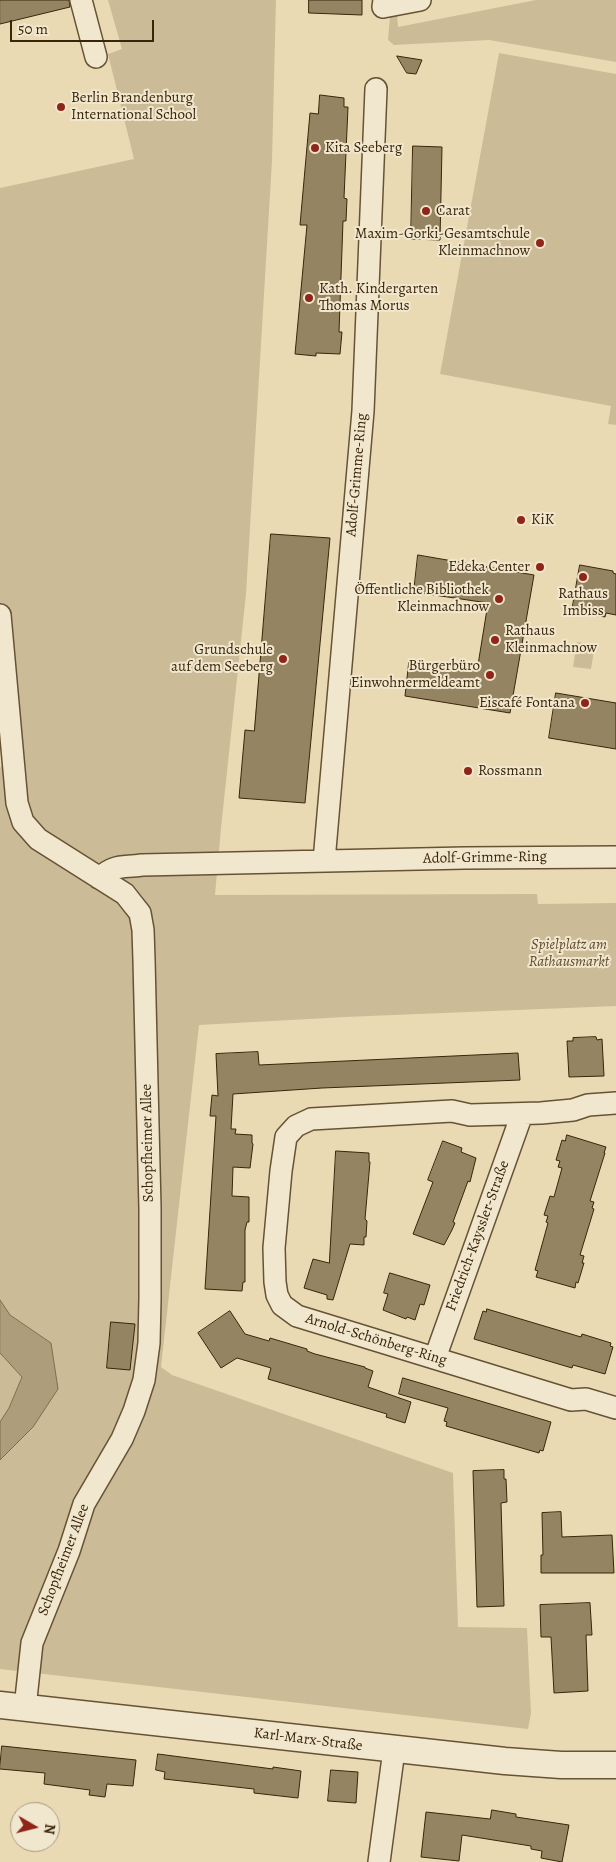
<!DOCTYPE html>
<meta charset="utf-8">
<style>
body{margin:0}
#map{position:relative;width:616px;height:1862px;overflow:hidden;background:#eadab4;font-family:Alegreya,serif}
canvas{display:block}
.north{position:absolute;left:10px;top:1802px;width:50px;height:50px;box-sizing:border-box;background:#f1e7ce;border:1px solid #a79a80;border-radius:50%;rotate:98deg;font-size:14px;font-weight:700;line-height:20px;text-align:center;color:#39260a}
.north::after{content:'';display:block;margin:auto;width:18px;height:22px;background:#8f2418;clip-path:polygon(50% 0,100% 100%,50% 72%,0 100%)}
.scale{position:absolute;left:10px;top:20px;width:144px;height:22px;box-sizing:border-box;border:2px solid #39260a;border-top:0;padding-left:6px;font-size:15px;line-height:18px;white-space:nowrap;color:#39260a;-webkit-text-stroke:4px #f1e7ce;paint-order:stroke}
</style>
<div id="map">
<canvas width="616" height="1862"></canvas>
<div class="north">N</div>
<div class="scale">50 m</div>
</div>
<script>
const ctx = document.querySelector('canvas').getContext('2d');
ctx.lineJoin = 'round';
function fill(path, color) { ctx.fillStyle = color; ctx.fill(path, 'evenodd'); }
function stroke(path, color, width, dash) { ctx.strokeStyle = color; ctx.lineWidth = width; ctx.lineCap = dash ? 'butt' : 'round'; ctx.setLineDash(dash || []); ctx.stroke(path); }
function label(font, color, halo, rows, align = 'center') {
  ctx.font = font + ' Alegreya,serif'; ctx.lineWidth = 4; ctx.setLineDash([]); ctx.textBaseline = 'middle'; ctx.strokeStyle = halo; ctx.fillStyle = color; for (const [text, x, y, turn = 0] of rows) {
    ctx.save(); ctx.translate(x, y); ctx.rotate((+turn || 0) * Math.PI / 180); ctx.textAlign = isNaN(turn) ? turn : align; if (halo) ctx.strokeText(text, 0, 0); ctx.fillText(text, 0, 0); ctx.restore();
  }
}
fill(new Path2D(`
 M 108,0 L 276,0 L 272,161 L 246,594 L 221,828 L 215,895 L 537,894 L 538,904 L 616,903 L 616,1006 L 345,1017 L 199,1025 L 161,1367 L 172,1375 L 453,1473 L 458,1627 L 527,1628 L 531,1713 L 528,1729 L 0,1669 L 0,1460 L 33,1427 L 51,1343 L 10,1315 L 0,1300 L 0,768 L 12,749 L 0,615 L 0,188 L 134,159 L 108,54 L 122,49 Z
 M 536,0 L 616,0 L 616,62 L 489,40 L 394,45 L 388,40 L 390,16 L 397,15 L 398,27 Z
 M 499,53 L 616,74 L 616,425 L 608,424 L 611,406 L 440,374 Z
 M 577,642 L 595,645 L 591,669 L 573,667 Z
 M 0,1353 L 22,1377 L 9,1408 L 0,1422 Z`), '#ccbb97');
const water = new Path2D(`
 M 0,1300 L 10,1315 L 51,1343 L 58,1389 L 33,1427 L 0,1460 L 0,1422 L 9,1408 L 22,1377 L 0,1353 Z`);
fill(water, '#ae9d7a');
stroke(water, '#7f6d4d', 1);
const building = new Path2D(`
 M 0,0 L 69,0 L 70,7 L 0,24 Z
 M 309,0 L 362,0 L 362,15 L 309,13 Z
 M 397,56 L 422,60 L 416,74 L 407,73 Z
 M 320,95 L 344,98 L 344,107 L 348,107 L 344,198 L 347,199 L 346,221 L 343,221 L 339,332 L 342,332 L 340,354 L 316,353 L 316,356 L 295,354 L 307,225 L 300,225 L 310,113 L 318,114 Z
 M 413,146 L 442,147 L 440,240 L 411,239 Z
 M 271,534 L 330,538 L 305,803 L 239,798 L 245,730 L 254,731 Z
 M 418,555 L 534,575 L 510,713 L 405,696 L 409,660 L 477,671 L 488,603 L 414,592 Z
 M 580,565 L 613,571 L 613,573 L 616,574 L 616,615 L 606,613 L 605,617 L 572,611 Z
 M 556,693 L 616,703 L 616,749 L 549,738 Z
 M 596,1037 L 597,1040 L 602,1039 L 604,1076 L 569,1077 L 567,1041 L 573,1041 L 573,1038 Z
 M 258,1052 L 259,1065 L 518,1053 L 520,1080 L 322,1088 L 233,1094 L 231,1129 L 236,1129 L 235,1134 L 252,1135 L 252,1143 L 253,1144 L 250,1168 L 233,1167 L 232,1196 L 249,1197 L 249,1222 L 247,1222 L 245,1230 L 245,1282 L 243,1282 L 242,1291 L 205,1289 L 216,1116 L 210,1116 L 212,1095 L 218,1096 L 216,1054 Z
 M 567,1135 L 606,1147 L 604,1153 L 605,1153 L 590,1201 L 594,1202 L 592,1208 L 594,1209 L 580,1255 L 584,1256 L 582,1263 L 584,1263 L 578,1283 L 576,1282 L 575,1288 L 536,1277 L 538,1271 L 535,1270 L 548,1223 L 546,1222 L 548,1216 L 544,1215 L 550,1196 L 554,1197 L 562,1168 L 558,1167 L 560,1161 L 556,1160 L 562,1140 L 565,1141 Z
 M 443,1141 L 462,1148 L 461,1152 L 476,1158 L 470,1182 L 468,1181 L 453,1222 L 455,1223 L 452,1230 L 444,1245 L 413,1234 L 433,1182 L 428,1180 Z
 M 336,1151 L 369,1153 L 369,1162 L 370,1162 L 365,1219 L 367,1221 L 366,1237 L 364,1237 L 364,1245 L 350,1244 L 333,1300 L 327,1299 L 327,1295 L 304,1288 L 313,1259 L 329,1263 Z
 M 390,1273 L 430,1285 L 424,1305 L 420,1304 L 415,1320 L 407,1317 L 406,1319 L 383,1310 L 388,1294 L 384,1293 Z
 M 487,1309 L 581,1337 L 582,1334 L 611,1343 L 610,1346 L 613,1347 L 605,1374 L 573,1365 L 572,1368 L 474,1339 L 483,1311 L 486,1312 Z
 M 230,1311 L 245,1334 L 269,1341 L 270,1338 L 307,1349 L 307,1351 L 315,1354 L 365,1367 L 365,1368 L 373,1371 L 368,1387 L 411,1402 L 405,1423 L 386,1417 L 387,1414 L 268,1379 L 271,1368 L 237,1358 L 221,1368 L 198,1333 Z
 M 111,1322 L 135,1324 L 130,1370 L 107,1368 Z
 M 403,1378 L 551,1422 L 543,1451 L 540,1450 L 539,1453 L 446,1426 L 447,1422 L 444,1421 L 448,1408 L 399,1394 Z
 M 504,1470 L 504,1479 L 506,1479 L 507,1502 L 501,1503 L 504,1606 L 477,1607 L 473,1471 Z
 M 561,1512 L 562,1537 L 612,1535 L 614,1573 L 541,1573 L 541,1555 L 543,1555 L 542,1513 Z
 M 590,1603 L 592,1635 L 586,1635 L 588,1691 L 554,1693 L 551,1637 L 541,1637 L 540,1605 Z
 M 2,1746 L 136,1760 L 133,1786 L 107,1784 L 105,1797 L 89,1795 L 90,1790 L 44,1784 L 45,1773 L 0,1769 Z
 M 158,1754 L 273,1769 L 273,1767 L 301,1771 L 298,1798 L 254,1793 L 254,1789 L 164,1779 L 165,1772 L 156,1770 Z
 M 331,1770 L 358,1772 L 356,1803 L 328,1801 Z
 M 492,1810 L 516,1814 L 516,1817 L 569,1825 L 562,1862 L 541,1858 L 542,1851 L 531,1849 L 531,1846 L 462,1835 L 459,1861 L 421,1857 L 426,1812 L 490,1819 Z`);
fill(building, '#958462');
stroke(building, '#39260a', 1);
const minor = new Path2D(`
 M 81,0 L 96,57
 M 384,0 L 383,7 L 420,0
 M 0,615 L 17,803 L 23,822 L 38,839 L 125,894 L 132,903 L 140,913 L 143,930 L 144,960 L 150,1208 L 150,1299 L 149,1343 L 144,1380 L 134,1411 L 122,1439 L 84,1504 L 69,1551 L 32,1643 L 25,1708
 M 324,861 L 363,411 L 376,89
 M 99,878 C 116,864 121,868 142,865 L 465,858 L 616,857
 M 616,1103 L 588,1105 L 573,1110 L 541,1113 L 470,1115 L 452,1111 L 311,1119 L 296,1126 L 286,1137 L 281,1171 L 274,1248 L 275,1282 L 277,1295 L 282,1305 L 297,1316 L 571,1400 L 586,1399 L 616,1408
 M 435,1358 L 522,1114
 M 379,1862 L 394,1750`);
const tertiary = new Path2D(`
 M 0,1705 L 505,1761 L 561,1765 L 616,1765`);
stroke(minor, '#655334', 24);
stroke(tertiary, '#655334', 29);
stroke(minor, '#f1e7ce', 21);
stroke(tertiary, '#f1e7ce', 26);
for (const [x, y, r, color] of [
 [61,107,5,"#8f2418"],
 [315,148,5,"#8f2418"],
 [426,211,5,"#8f2418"],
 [540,243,5,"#8f2418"],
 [309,298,5,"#8f2418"],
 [521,520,5,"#8f2418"],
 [540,567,5,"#8f2418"],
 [583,577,5,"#8f2418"],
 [499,599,5,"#8f2418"],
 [495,640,5,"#8f2418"],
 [283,659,5,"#8f2418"],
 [490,675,5,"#8f2418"],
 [585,703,5,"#8f2418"],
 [468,771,5,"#8f2418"]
]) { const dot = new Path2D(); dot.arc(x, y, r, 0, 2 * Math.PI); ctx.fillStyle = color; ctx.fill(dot); stroke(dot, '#f1e7ce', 2); }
label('15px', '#39260a', '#f1e7ce', [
 ["Berlin Brandenburg",71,98],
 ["International School",71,115],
 ["Kita Seeberg",325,148],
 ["Carat",436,211],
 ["Maxim-Gorki-Gesamtschule",530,234,"right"],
 ["Kleinmachnow",530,251,"right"],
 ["Kath. Kindergarten",319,289],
 ["Thomas Morus",319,306],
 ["KiK",531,520],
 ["Edeka Center",530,567,"right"],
 ["Öffentliche Bibliothek",489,590,"right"],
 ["Kleinmachnow",489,607,"right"],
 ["Rathaus",583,594,"center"],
 ["Imbiss",583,611,"center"],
 ["Rathaus",505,631],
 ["Kleinmachnow",505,648],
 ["Grundschule",273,650,"right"],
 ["auf dem Seeberg",273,667,"right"],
 ["Bürgerbüro",480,666,"right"],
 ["Einwohnermeldeamt",480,683,"right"],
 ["Eiscafé Fontana",575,703,"right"],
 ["Rossmann",478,771]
], 'left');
label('15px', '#39260a', '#f1e7ce', [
 ["Adolf-Grimme-Ring",357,475,-85],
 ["Adolf-Grimme-Ring",485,858,-1],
 ["Schopfheimer Allee",148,1143,-91],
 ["Friedrich-Kayssler-Straße",478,1236,-70],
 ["Arnold-Schönberg-Ring",376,1340,17],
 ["Schopfheimer Allee",64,1560,-69],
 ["Karl-Marx-Straße",308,1740,7]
]);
label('italic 15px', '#5e4b2d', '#f1e7ce', [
 ["Spielplatz am",569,945],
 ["Rathausmarkt",569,962]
]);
</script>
